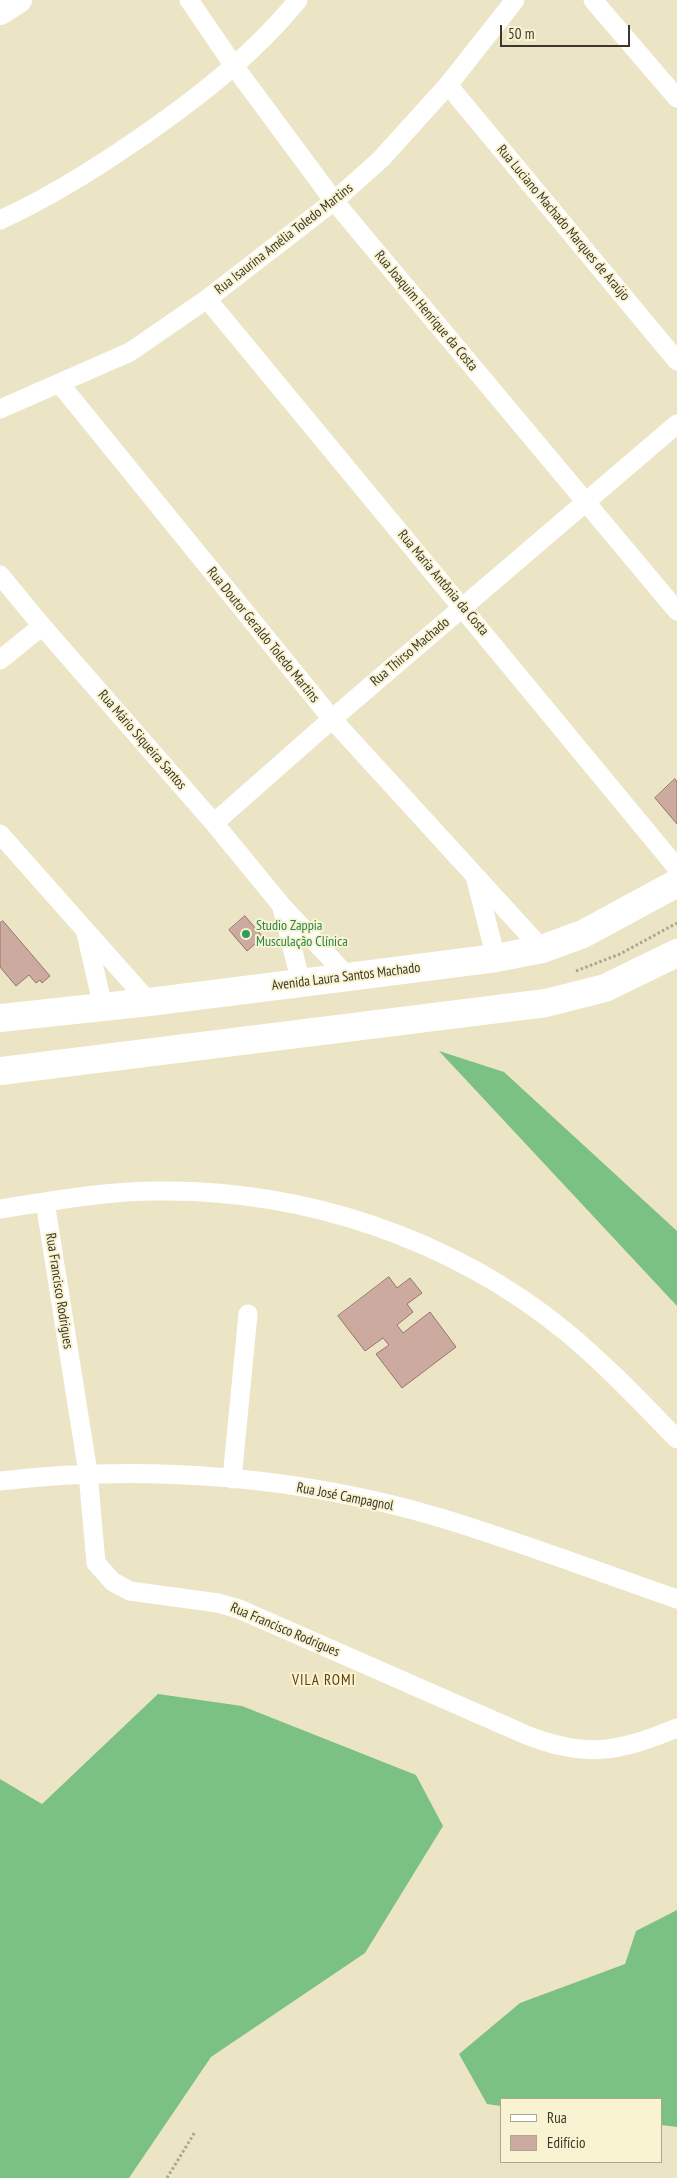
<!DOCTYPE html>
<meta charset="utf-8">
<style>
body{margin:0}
#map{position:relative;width:677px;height:2178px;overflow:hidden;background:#ece5c5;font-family:"PT Sans Narrow",sans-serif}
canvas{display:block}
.legend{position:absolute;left:500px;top:2098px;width:162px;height:65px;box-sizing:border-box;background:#f9f3d1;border:1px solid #ada88f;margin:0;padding:6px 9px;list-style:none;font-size:15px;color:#3a382b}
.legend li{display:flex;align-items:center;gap:10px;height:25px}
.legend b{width:25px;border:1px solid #ada88f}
.scale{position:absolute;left:500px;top:25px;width:130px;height:22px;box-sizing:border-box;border:2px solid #3a382b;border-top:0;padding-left:6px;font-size:15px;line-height:18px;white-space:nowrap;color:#3a382b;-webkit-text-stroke:4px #f9f3d1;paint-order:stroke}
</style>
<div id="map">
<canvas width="677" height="2178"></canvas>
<ul class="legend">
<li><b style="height:6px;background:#fff"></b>Rua</li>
<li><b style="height:14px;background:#cdaa9f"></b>Edifício</li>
</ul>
<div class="scale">50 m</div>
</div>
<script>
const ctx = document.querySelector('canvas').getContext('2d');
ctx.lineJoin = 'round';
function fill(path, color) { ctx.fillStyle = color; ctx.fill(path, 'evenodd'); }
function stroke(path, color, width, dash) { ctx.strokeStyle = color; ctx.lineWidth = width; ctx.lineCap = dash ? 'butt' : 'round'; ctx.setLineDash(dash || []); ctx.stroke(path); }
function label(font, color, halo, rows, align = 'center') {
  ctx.font = font + ' "PT Sans Narrow",sans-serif'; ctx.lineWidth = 4; ctx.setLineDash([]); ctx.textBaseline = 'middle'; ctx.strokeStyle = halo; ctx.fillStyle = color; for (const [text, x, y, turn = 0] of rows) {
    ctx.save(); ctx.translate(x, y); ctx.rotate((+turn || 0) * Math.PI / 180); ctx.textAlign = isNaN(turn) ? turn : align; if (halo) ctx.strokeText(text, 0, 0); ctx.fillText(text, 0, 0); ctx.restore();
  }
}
fill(new Path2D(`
 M 439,1051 L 504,1072 L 677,1231 L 677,1306 Z
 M 158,1694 L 242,1706 L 416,1775 L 443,1826 L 365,1953 L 211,2057 L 129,2178 L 0,2178 L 0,1779 L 42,1804 Z
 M 677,1910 L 677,2127 L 661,2125 L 661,2099 L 501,2099 L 501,2106 L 487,2104 L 459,2054 L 520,2003 L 625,1964 L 636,1931 Z`), '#7bc184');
const building = new Path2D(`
 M 675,779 L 677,782 L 677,824 L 655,798 Z
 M 245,916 L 263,937 L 247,951 L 229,930 Z
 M 3,921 L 50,976 L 42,983 L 40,980 L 36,983 L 29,975 L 16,986 L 0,967 L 0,923 Z
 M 389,1277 L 397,1288 L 410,1278 L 422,1293 L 407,1304 L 413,1312 L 397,1325 L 403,1333 L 430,1312 L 456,1347 L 402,1388 L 376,1354 L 389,1345 L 383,1338 L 365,1351 L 338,1316 Z`);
fill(building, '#cdaa9f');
stroke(building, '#94746a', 1);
stroke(new Path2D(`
 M 576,971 L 620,954 L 677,923
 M 167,2178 L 195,2132`), '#aca68d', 3, [2.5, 2.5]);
stroke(new Path2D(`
 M 189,0 L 234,66 L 334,201 L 677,611
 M 593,0 L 677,98
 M 448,85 L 677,361
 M 0,220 C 51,197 98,167 144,135 C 200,96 255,53 298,0
 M 207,299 L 677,868
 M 60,384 L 332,719 L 542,949
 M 0,409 L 130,352 L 207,299 L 334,201 L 381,159 L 448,85 L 515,0
 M 0,575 L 42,626 L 214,823 L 282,906 L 348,977
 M 0,660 L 42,626
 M 214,823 L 332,719 L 677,424
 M 0,834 L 149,1002
 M 476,880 L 496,958
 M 282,908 L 301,983
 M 86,933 L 103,1007
 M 45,1202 L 88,1473 L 96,1563 L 113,1582 L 130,1591 L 218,1603 L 239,1609 L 524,1734 C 585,1759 618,1752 677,1728
 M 0,1209 C 52,1201 105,1191 158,1191 C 304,1189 452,1239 565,1331 C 605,1364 641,1402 677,1439
 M 232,1479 L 248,1314
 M 0,1481 C 146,1464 300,1476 441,1518 C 520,1542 599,1572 677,1599`), '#fff', 19);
stroke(new Path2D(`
 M 0,12 L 19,0`), '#fff', 26);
stroke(new Path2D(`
 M 0,1018 L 149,1002 L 348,977 L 496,958 L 542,949 L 583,934 L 677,883
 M 0,1071 L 546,1003 L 605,988 L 677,953`), '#fff', 28);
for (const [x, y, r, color] of [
 [246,934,5,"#2e9e5b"]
]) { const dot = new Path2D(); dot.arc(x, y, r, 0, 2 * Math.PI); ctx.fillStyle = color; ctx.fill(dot); stroke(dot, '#f9f3d1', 2); }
label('14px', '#3a382b', '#f9f3d1', [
 ["Rua Luciano Machado Marques de Araújo",563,223,50],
 ["Rua Isaurina Amélia Toledo Martins",284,239,-38],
 ["Rua Joaquim Henrique da Costa",426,311,50],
 ["Rua Maria Antônia da Costa",443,583,50],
 ["Rua Doutor Geraldo Toledo Martins",263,635,51],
 ["Rua Thirso Machado",410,652,-40],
 ["Rua Mário Siqueira Santos",142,740,49],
 ["Avenida Laura Santos Machado",346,977,-7],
 ["Rua Francisco Rodrigues",59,1291,81],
 ["Rua José Campagnol",345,1497,11],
 ["Rua Francisco Rodrigues",285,1630,23]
]);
label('14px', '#27864d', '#f9f3d1', [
 ["Studio Zappia",256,926],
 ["Musculação Clínica",256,942]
], 'left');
ctx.letterSpacing = '1px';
label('15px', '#603e08', '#f9f3d1', [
 ["VILA ROMI",324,1681]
]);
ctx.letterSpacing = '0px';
</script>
